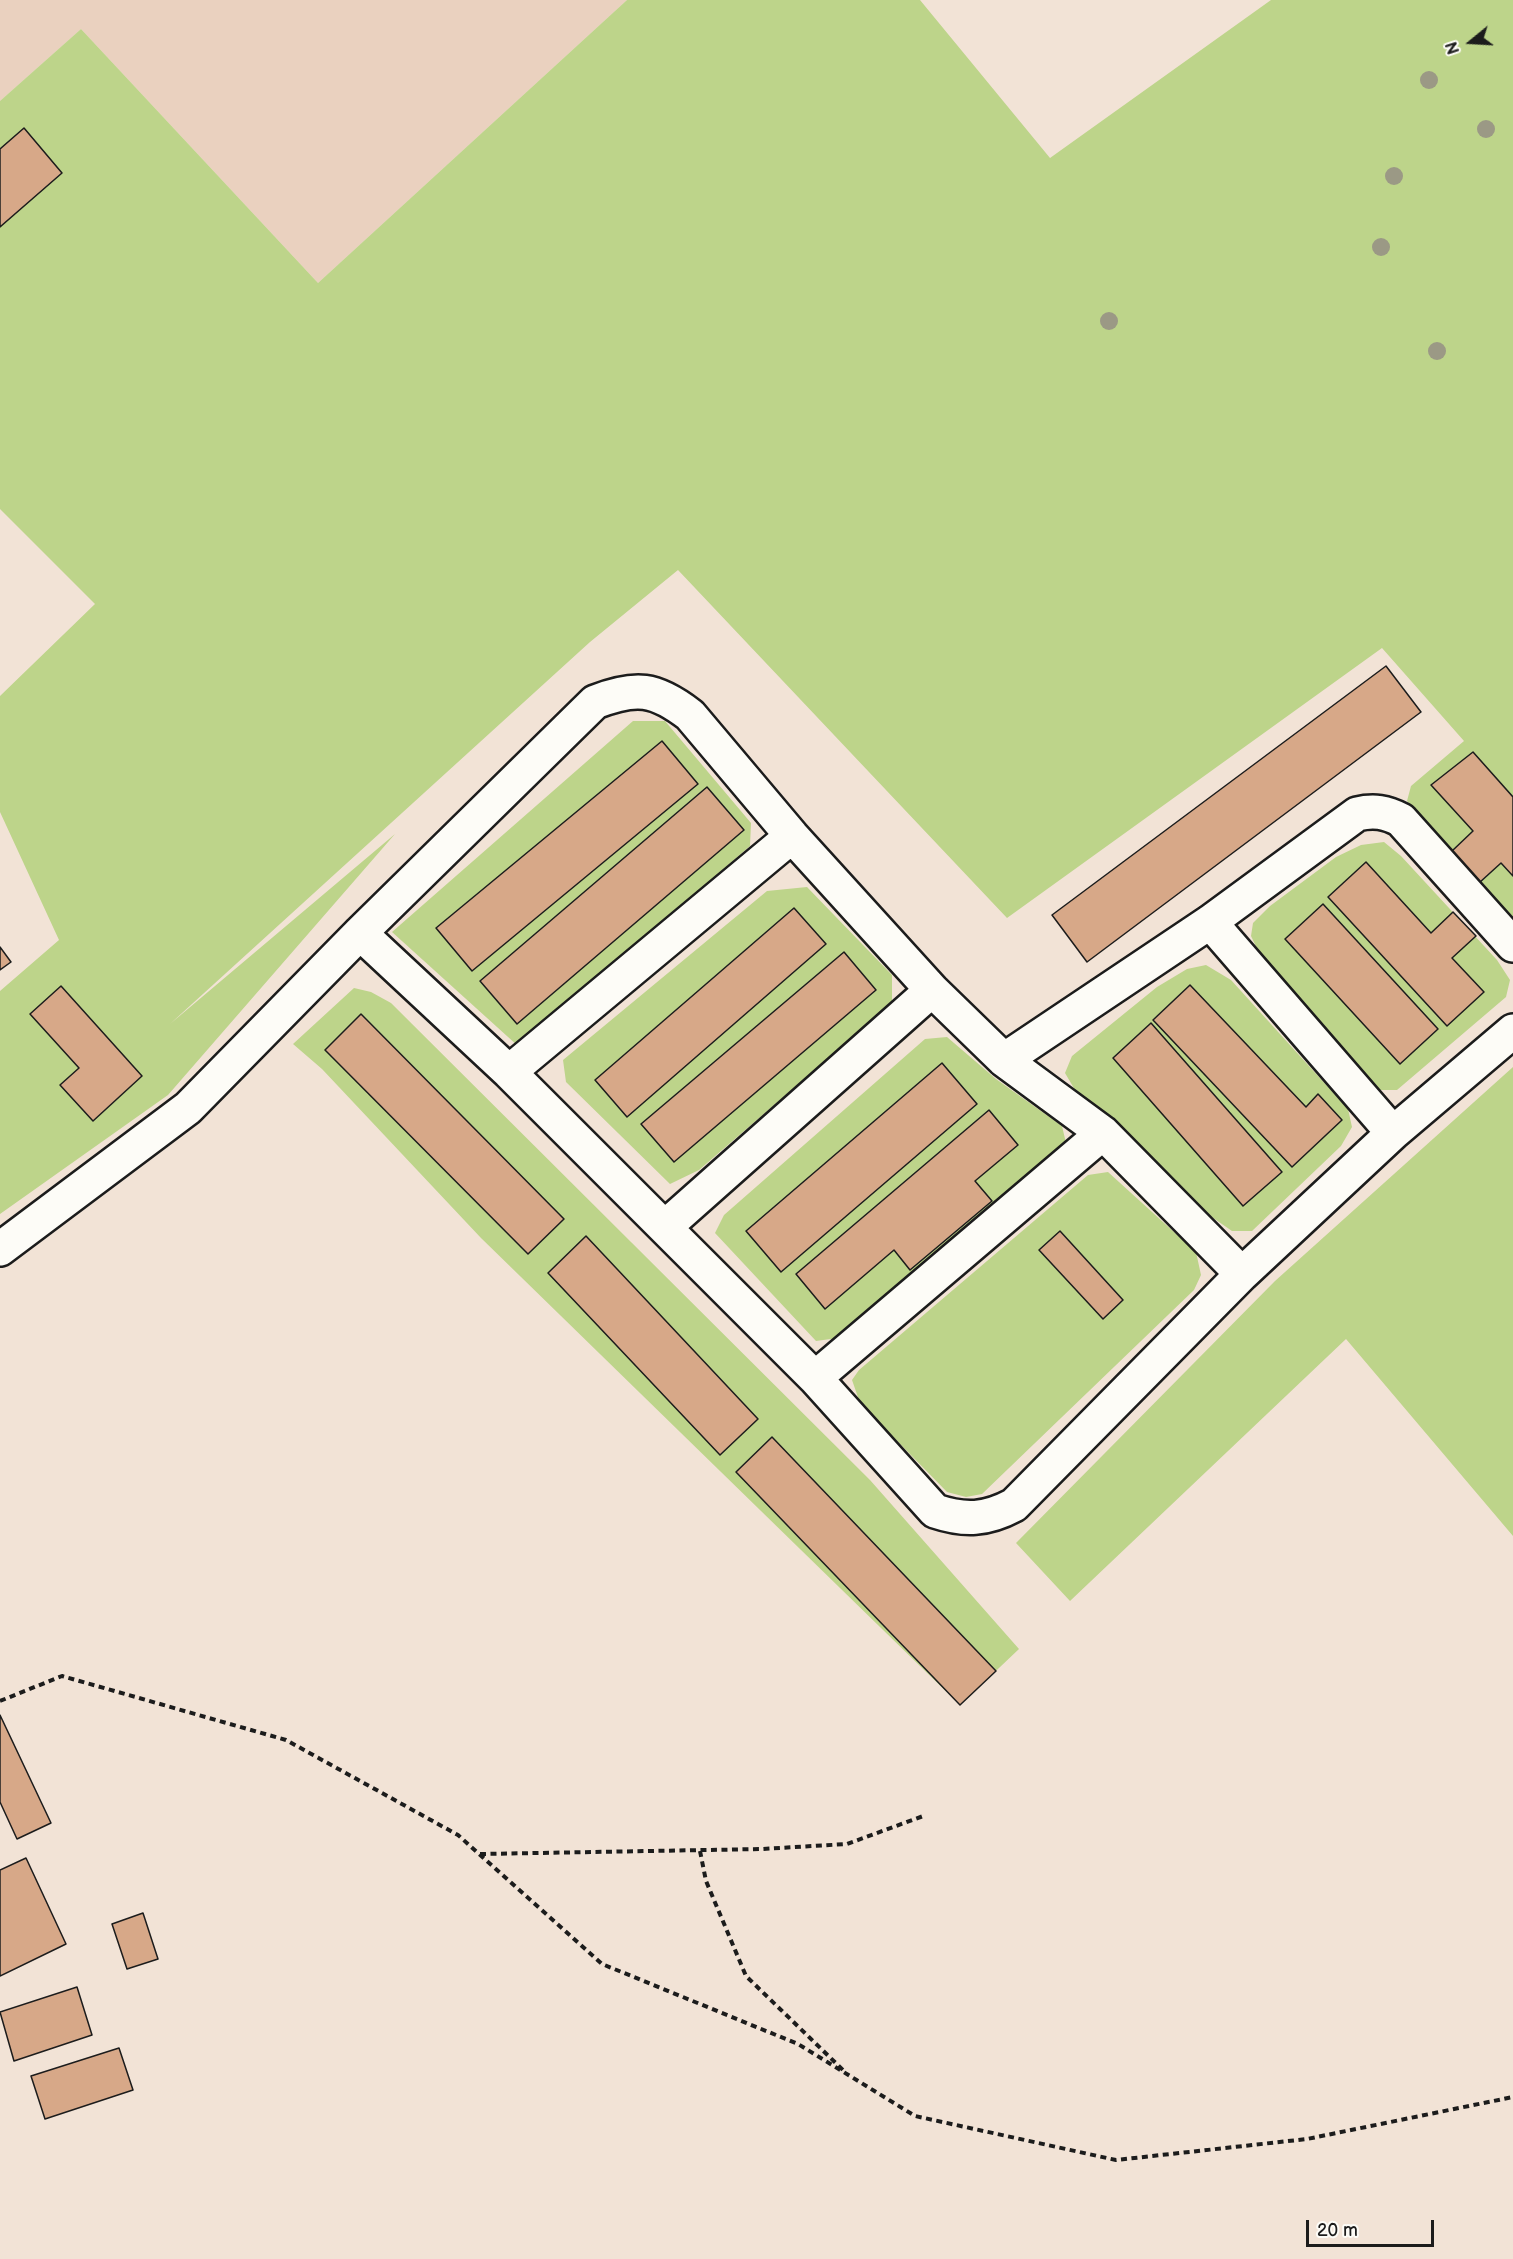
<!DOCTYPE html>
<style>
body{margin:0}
#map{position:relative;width:1513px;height:2259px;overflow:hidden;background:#f2e3d6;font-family:"Balsamiq Sans",sans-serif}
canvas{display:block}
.north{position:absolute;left:1441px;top:12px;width:60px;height:60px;-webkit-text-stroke:4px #fdfcf7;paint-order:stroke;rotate:252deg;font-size:16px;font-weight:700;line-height:24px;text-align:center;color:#1c1c1c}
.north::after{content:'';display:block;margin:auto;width:21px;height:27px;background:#1c1c1c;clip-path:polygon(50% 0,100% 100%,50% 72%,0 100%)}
.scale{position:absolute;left:1306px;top:2220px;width:128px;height:27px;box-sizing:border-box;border:3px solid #1c1c1c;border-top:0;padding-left:8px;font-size:18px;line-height:21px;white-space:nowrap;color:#1c1c1c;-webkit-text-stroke:4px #fdfcf7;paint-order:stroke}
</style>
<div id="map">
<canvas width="1513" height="2259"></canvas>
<div class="north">N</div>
<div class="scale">20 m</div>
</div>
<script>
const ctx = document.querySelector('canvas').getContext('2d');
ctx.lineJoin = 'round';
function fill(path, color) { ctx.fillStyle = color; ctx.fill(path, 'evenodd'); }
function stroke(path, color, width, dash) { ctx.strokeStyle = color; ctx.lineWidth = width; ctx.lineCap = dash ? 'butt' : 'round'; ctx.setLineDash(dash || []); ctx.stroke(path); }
fill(new Path2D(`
 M 0,0 L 627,0 L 318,283 L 81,29 L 0,101 Z`), '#ead1bf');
fill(new Path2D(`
 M 627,0 L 920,0 L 1050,158 L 1271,0 L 1513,0 L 1513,918 L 1421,821 L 1407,801 L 1411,786 L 1464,741 L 1382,648 L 1007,918 L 678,570 L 590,642 L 170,1024 L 395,834 L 168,1095 L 0,1214 L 0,991 L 59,940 L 0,812 L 0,696 L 95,604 L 0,509 L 0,101 L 81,29 L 318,283 Z
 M 633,721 L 665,721 L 751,823 L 750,846 L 518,1046 L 392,932 Z
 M 1384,842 L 1401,856 L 1497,960 L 1510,980 L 1506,997 L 1397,1090 L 1380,1090 L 1367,1080 L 1263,961 L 1251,936 L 1253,923 L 1270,906 L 1336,857 L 1361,845 Z
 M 807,887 L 892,975 L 892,1003 L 699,1170 L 670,1184 L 566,1082 L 563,1060 L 767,891 Z
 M 1206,965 L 1231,980 L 1348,1109 L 1352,1127 L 1341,1146 L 1252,1231 L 1232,1231 L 1206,1213 L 1075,1090 L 1065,1073 L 1072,1056 L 1157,987 L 1187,969 Z
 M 354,988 L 371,992 L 391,1003 L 870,1480 L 1019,1649 L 960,1705 L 481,1238 L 322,1069 L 293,1044 Z
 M 947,1037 L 996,1079 L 1062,1126 L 1066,1143 L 838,1338 L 816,1341 L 715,1233 L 724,1215 L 925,1039 Z
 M 1513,1067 L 1513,1536 L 1346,1339 L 1070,1601 L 1016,1543 L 1275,1281 Z
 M 1108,1172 L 1196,1252 L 1201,1275 L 1194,1290 L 982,1494 L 966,1497 L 947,1492 L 860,1403 L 852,1380 L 859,1370 L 1088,1175 Z`), '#bdd48a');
const building = new Path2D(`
 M 24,128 L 62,173 L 0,227 L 0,149 Z
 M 1386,666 L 1421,712 L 1087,962 L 1052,915 Z
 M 662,741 L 698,784 L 472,971 L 436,928 Z
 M 1473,752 L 1513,797 L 1513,876 L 1501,863 L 1479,883 L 1452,851 L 1473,831 L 1431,785 Z
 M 707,787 L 744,830 L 517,1024 L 480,981 Z
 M 1366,862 L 1431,933 L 1453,912 L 1476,936 L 1452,958 L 1484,992 L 1447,1026 L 1328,897 Z
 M 1323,904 L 1438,1029 L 1400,1064 L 1285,939 Z
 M 794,908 L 826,944 L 627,1117 L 595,1080 Z
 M 0,947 L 11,962 L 0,970 Z
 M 844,952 L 876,990 L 674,1162 L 641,1124 Z
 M 1190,985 L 1306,1107 L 1318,1094 L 1342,1120 L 1292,1167 L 1153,1020 Z
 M 61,986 L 142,1076 L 93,1121 L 60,1085 L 79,1068 L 30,1014 Z
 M 361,1014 L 564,1219 L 528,1254 L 325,1050 Z
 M 1151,1023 L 1282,1172 L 1243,1206 L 1113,1058 Z
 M 942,1063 L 977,1104 L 781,1272 L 746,1231 Z
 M 989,1110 L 1018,1145 L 975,1181 L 992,1201 L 910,1270 L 894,1250 L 825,1309 L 796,1274 Z
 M 1060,1231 L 1123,1300 L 1103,1319 L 1039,1250 Z
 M 586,1236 L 758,1419 L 720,1455 L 548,1273 Z
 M 772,1437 L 996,1671 L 960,1705 L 736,1472 Z
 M 0,1715 L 51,1823 L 17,1839 L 0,1802 Z
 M 26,1858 L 66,1944 L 0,1976 L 0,1870 Z
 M 143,1913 L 158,1959 L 127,1969 L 112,1924 Z
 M 77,1987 L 92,2035 L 14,2061 L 0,2012 Z
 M 119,2048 L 133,2090 L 45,2119 L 31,2076 Z`);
fill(building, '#d7a888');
stroke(building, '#1c1c1c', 1.5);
const minor = new Path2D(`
 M 1210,922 L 1393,1133
 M 1004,1060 L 1210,922 L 1357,814 C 1374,810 1386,812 1401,820 L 1513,945
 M 509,1072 L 792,836
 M 665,1227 L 932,990
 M 0,1249 L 188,1108 L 360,933 L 595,702 C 636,686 655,688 690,715 L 792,836 L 932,990 L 1004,1060 L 1103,1133 L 1242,1274 L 1014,1505 C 986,1520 965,1521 935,1511 L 815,1378 L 509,1072 L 360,933
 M 1242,1274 L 1393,1133 L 1513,1031
 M 815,1378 L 1103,1133`);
stroke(minor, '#1c1c1c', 38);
stroke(new Path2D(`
 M 0,1701 L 62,1676 L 286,1740 L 458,1835 L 602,1964 L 798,2044 L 915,2116 L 1116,2160 L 1307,2139 L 1513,2097
 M 700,1851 L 706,1881 L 746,1976 L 843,2070
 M 480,1854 L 763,1849 L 847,1844 L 926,1815`), '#1c1c1c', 4, [6, 4.5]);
stroke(minor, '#fdfcf7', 33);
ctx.fillStyle = '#9b9985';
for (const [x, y] of [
 [1429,80],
 [1486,129],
 [1394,176],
 [1381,247],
 [1109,321],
 [1437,351]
]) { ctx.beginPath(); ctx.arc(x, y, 9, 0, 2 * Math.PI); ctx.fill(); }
</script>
